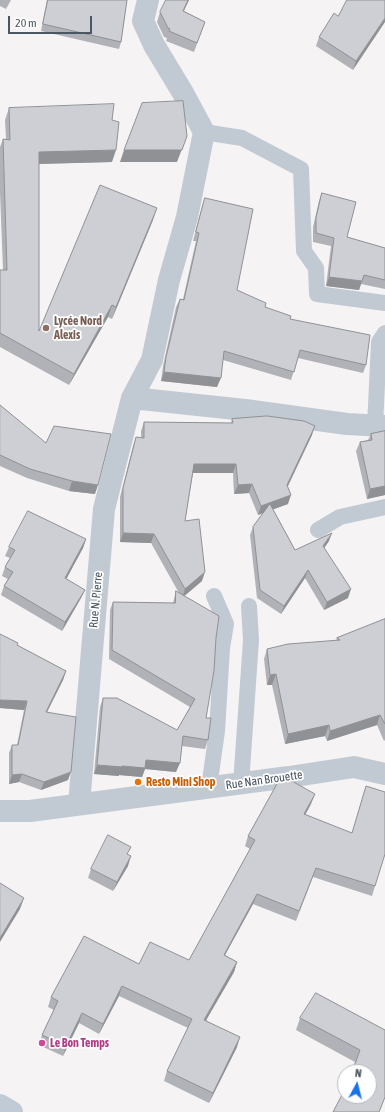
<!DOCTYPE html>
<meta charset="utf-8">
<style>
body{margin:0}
#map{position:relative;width:385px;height:1112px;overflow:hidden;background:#f5f3f3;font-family:"Asap Condensed",sans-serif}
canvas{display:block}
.north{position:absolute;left:337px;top:1064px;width:40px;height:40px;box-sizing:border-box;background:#fff;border:1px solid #b7bbc0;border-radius:50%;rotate:7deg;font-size:11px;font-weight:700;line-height:16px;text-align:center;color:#4a5661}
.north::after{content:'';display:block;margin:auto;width:14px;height:18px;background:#1a73e8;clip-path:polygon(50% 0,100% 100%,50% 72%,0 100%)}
.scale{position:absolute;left:8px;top:16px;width:84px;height:18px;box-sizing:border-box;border:2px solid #4a5661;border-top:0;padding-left:5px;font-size:12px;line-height:14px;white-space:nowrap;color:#4a5661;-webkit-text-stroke:3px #fff;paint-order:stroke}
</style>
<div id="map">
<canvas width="385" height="1112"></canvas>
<div class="north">N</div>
<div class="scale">20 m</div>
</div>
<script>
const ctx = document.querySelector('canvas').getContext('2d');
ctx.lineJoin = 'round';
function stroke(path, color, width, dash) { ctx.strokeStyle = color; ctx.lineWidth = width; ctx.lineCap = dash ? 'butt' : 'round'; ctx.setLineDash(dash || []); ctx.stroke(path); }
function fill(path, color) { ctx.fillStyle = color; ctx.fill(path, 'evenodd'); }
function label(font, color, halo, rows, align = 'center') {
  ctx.font = font + ' "Asap Condensed",sans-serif'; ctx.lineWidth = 3.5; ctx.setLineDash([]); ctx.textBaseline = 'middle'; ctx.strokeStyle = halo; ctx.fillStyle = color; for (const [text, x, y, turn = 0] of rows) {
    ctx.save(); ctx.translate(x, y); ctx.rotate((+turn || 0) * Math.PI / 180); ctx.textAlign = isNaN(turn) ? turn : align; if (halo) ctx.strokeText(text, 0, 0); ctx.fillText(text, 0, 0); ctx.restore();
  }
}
stroke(new Path2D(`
 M 204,132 L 242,138 L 301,169 L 304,251 L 316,268 L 317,294 L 385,303
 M 375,426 L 379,342 L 385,333
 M 318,530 L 340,517 L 385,507
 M 241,784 L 251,640 L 249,606
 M 209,788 L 217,731 L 222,648 L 226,624 L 214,596`), '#c1cad2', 16);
stroke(new Path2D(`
 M 132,398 L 245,410 L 347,424 L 385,426
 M 79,804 L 104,509 L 132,398 L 152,360 L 169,280 L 187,217 L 204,132 L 183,93 L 154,45 L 143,21 L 148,0
 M 0,811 L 30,811 L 289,777 L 354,767 L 385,774`), '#c1cad2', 22);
stroke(new Path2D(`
 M 0,1105 L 12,1112`), '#c1cbd6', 22);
fill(new Path2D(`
 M 0,0 L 11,0 L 6,9 L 0,6 Z
 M 47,0 L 127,0 L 121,42 L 119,49 L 41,31 Z
 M 189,0 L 184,11 L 205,22 L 194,52 L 166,41 L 167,38 L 164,37 L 157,22 L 160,12 Z
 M 385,0 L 353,70 L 316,46 L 319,37 L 338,16 Z
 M 9,108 L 112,120 L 112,162 L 39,164 L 39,331 L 153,220 L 112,319 L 108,317 L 69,385 L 0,347 L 0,270 L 3,270 L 0,192 L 0,147 L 3,139 L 6,139 L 5,120 Z
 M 322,193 L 347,237 L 385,248 L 385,289 L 361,284 L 359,290 L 326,286 L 331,246 L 313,242 L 313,227 L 319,201 Z
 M 205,198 L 237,290 L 265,307 L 290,319 L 366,365 L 363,373 L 298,358 L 291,380 L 223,360 L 217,387 L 161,381 L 163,366 L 176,307 L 180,299 L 183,299 L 196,241 L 193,241 L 202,207 Z
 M 0,405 L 95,494 L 69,491 L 27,478 L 0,466 Z
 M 232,419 L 312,435 L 288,486 L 288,504 L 273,509 L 295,550 L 329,541 L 324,548 L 348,598 L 324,610 L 305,578 L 281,614 L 257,598 L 250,535 L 253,527 L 264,512 L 258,515 L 249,493 L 234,494 L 233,473 L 193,473 L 185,521 L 202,581 L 184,596 L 216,638 L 206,718 L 208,740 L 205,749 L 182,746 L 176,772 L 145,769 L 142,777 L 119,775 L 119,776 L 94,774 L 100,707 L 103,698 L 177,730 L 190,707 L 109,659 L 110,610 L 113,602 L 173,603 L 176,591 L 179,593 L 151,543 L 120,542 L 120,497 L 133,446 L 136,437 L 141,438 L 141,431 L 144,422 L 231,423 Z
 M 385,431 L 385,495 L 367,499 L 356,451 L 360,442 L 368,440 L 371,434 Z
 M 86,539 L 83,548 L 66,579 L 85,590 L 81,598 L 62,631 L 1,595 L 4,586 L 8,579 L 2,576 L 5,567 L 10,558 L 5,556 L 9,547 Z
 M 385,619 L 385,740 L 384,741 L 377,725 L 327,741 L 325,736 L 285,744 L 272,685 L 267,685 L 264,659 L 267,649 L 336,641 L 337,638 Z
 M 0,634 L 17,645 L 66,671 L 63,680 L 47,712 L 68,780 L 41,790 L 19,782 L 9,784 L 9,753 L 12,745 L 17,745 L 24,710 L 0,708 Z
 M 366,786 L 375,886 L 372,896 L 313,877 L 296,921 L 253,904 L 225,955 L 237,962 L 234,972 L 206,1020 L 237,1047 L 209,1103 L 164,1081 L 167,1071 L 188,1028 L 119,996 L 99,1034 L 79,1023 L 63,1056 L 39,1045 L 42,1035 L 54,1010 L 48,1007 L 51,997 L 139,964 L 189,960 L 250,849 L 245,846 L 248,836 L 311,804 L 305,815 L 352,833 Z
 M 128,866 L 113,891 L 88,878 L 91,869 Z
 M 300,1018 L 385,1030 L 344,1093 L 355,1062 L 296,1030 Z`), '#b0b2b7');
fill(new Path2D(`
 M 188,0 L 189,0 L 179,20 L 183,11 Z
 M 385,18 L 385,22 L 353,70 L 356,61 Z
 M 187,136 L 177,162 L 120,162 L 124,150 Z
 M 116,150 L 112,162 L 35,164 L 39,152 Z
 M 157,208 L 153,220 L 112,319 L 116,307 Z
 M 329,277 L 362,281 L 359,290 L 326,286 Z
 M 112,305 L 108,317 L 69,385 L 74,374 Z
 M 164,372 L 221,378 L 217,387 L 161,381 Z
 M 315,426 L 312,435 L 284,494 L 287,485 Z
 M 194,464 L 236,464 L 233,473 L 191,473 Z
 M 72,481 L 98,485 L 95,494 L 69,491 Z
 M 252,484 L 249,493 L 234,494 L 238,485 Z
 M 385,486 L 385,495 L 367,499 L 370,489 Z
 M 291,495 L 288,504 L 258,515 L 261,506 Z
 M 123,533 L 154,534 L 151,543 L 120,542 Z
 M 332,533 L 329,541 L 320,554 L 323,546 Z
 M 86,539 L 83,548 L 62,587 L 65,578 Z
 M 308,570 L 305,578 L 281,614 L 284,606 Z
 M 205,572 L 202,581 L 182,598 L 185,589 Z
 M 351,589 L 348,598 L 324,610 L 327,602 Z
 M 85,590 L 81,598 L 62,631 L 65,622 Z
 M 66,671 L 63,680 L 43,720 L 46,712 Z
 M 276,674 L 272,685 L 267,685 L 270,675 Z
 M 0,700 L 27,701 L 24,710 L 0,708 Z
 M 380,715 L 377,725 L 327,741 L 330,731 Z
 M 329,725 L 325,736 L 285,744 L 288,734 Z
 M 146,760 L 180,763 L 176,772 L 145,769 L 142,777 L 119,775 L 119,776 L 94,774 L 97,765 Z
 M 71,772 L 68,780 L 41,790 L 44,782 Z
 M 22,774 L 19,782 L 9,784 L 12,775 Z
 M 315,794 L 311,804 L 300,824 L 304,814 Z
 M 131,856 L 128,866 L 113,891 L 117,882 Z
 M 257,894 L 253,904 L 220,964 L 224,955 Z
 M 24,898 L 20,909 L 0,942 L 0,938 Z
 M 237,962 L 234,972 L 201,1029 L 204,1020 Z
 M 122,986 L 119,996 L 99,1034 L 103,1024 Z
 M 82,1013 L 79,1023 L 63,1056 L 66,1046 Z
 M 240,1037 L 237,1047 L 209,1103 L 213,1093 Z`), '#909195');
const building = new Path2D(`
 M 48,0 L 127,0 L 121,42 L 43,24 Z
 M 166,0 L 188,0 L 183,11 L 205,22 L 197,43 L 169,31 L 170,29 L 168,28 L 160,12 Z
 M 347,0 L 385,0 L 385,18 L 356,61 L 319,37 L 334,13 L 338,16 Z
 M 183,101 L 187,136 L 182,150 L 124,150 L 142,103 Z
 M 114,104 L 112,120 L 119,122 L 116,150 L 39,152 L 39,331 L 100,185 L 157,208 L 116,307 L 112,305 L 74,374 L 0,333 L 0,270 L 7,270 L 3,139 L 10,140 L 9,108 Z
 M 322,193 L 356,202 L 347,237 L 385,248 L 385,280 L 364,275 L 362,281 L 329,277 L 334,238 L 316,233 L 316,218 Z
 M 205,198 L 253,209 L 237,290 L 266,303 L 265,307 L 291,316 L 290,319 L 370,335 L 366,365 L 300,350 L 294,372 L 224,351 L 221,378 L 164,372 L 166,357 L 180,299 L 184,300 L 199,233 L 196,232 Z
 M 0,405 L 46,443 L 54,426 L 111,434 L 98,485 L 72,481 L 30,469 L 0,455 Z
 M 267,416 L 304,421 L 315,426 L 287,485 L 291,495 L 261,506 L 252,484 L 238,485 L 236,464 L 194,464 L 185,521 L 199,519 L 205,572 L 185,589 L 154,534 L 123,533 L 123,488 L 136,437 L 144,438 L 144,422 L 233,423 L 232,419 Z
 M 385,431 L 385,486 L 370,489 L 360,442 L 372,440 L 371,434 Z
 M 270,504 L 295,550 L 332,533 L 323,546 L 351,589 L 327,602 L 308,570 L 284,606 L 260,590 L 253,527 Z
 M 28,511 L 86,539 L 65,578 L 85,590 L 65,622 L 4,586 L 13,572 L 5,567 L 15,550 L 9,547 Z
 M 176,591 L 219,616 L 216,638 L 214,671 L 206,718 L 211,718 L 208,740 L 183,736 L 180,763 L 146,760 L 145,768 L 122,766 L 122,767 L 97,765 L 103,698 L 117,698 L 177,730 L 195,699 L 112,650 L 113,602 L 175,603 Z
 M 385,619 L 385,724 L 380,715 L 330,731 L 329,725 L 288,734 L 276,674 L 270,675 L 267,649 L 288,644 L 340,640 L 337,638 Z
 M 0,634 L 18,643 L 17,645 L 66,671 L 46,712 L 76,717 L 71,772 L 44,782 L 22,774 L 12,775 L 12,745 L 18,745 L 27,701 L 0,700 Z
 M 290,780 L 315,794 L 304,814 L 352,833 L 366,786 L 385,792 L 385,854 L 375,886 L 316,868 L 299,911 L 257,894 L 224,955 L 237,962 L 204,1020 L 240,1037 L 213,1093 L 167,1071 L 192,1019 L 122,986 L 103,1024 L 82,1013 L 66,1046 L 42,1035 L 58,1001 L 51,997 L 84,936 L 139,964 L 150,942 L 189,960 L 255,840 L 248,836 L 278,782 Z
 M 108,835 L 131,847 L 127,854 L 131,856 L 117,882 L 91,869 Z
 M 0,883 L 24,898 L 0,938 Z
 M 316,993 L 385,1030 L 385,1097 L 379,1112 L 333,1112 L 345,1089 L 345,1096 L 369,1096 L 369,1072 L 352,1072 L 360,1050 L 300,1018 Z`);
fill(building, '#cdcfd5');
stroke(building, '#909195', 1);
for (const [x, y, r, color] of [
 [46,328,4,"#8d6e63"],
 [138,782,4,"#e8710a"],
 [42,1043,4,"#d1479c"]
]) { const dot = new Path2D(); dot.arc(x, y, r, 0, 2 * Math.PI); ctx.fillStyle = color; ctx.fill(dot); stroke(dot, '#fff', 1.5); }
label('bold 12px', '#785e54', '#fff', [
 ["Lycée Nord",54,321],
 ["Alexis",54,335]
], 'left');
label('12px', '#4a5661', '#fff', [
 ["Rue N. Pierre",96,600,-85],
 ["Rue Nan Brouette",264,780,-8]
]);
label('bold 12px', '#c56008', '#fff', [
 ["Resto Mini Shop",146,782]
], 'left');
label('bold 12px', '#b23c85', '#fff', [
 ["Le Bon Temps",50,1043]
], 'left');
</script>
